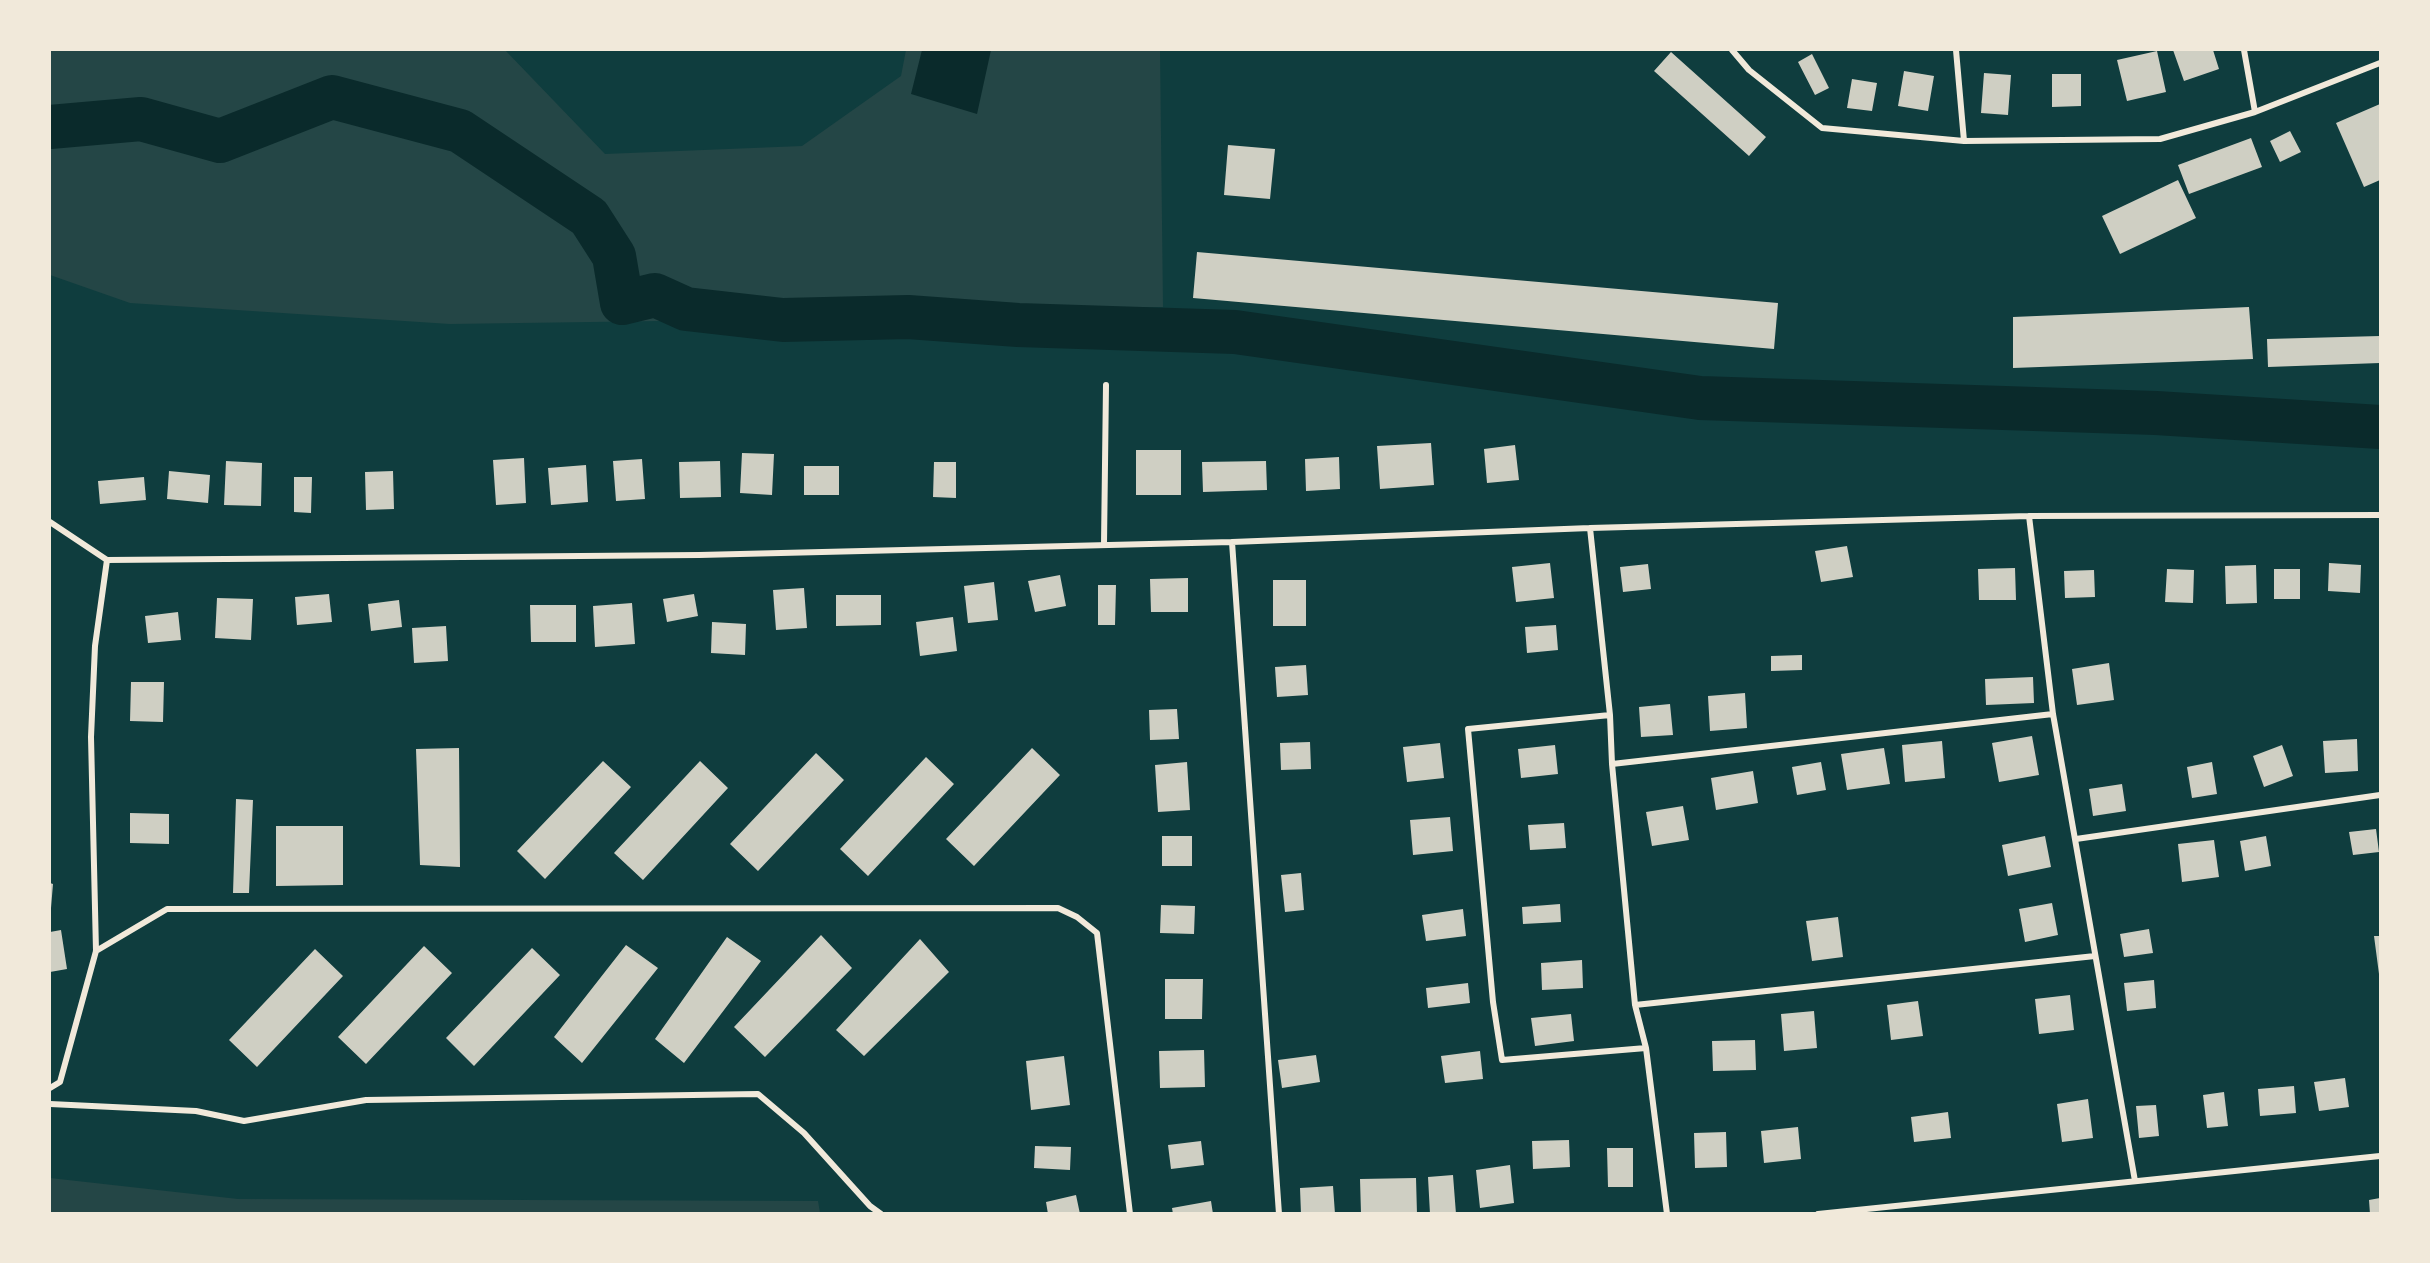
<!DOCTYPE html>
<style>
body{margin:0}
#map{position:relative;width:2430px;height:1263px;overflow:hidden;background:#0f3d3e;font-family:Inter,sans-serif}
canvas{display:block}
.frame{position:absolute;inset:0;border:51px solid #f1e9da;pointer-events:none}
</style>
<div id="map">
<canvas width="2430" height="1263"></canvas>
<div class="frame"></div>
</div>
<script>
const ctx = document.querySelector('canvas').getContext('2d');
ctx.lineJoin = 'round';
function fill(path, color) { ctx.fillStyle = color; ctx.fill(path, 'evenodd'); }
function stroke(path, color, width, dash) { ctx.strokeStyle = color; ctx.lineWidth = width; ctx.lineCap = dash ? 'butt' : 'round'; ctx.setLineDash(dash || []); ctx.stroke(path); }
fill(new Path2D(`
 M 50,50 L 505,50 L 605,154 L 802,146 L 901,76 L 906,50 L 1160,50 L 1163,307 L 918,312 L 731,320 L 450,324 L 130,303 L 50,275 Z
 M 50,1178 L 238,1199 L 818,1201 L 820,1213 L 50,1214 Z`), '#244646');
fill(new Path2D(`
 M 922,50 L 991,50 L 977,114 L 911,94 Z`), '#0a2a2b');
stroke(new Path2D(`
 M 50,127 L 141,119 L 220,141 L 332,97 L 460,131 L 589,217 L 614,256 L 622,303 L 655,295 L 686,309 L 783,320 L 908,317 L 1018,325 L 1235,332 L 1700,398 L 2156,413 L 2380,427`), '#0a2a2b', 44);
fill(new Path2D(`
 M 2173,50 L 2213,50 L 2219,69 L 2184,81 Z
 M 2157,51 L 2166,92 L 2127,101 L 2117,60 Z
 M 1671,52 L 1766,137 L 1749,156 L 1654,71 Z
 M 1812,54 L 1829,88 L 1815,95 L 1798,62 Z
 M 1904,71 L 1934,76 L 1928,111 L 1898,106 Z
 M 1984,73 L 2011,75 L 2008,115 L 1981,113 Z
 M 2052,74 L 2081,74 L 2081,106 L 2052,107 Z
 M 1852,79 L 1877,83 L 1872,111 L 1847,108 Z
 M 2380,104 L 2380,180 L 2364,187 L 2336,123 Z
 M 2290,131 L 2301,152 L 2280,162 L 2270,141 Z
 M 2251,138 L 2262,167 L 2189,194 L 2178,165 Z
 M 1228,145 L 1275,149 L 1270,199 L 1224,195 Z
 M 2178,180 L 2196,218 L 2120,254 L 2102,216 Z
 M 1197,252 L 1778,303 L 1774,349 L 1193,298 Z
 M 2249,307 L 2253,359 L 2013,368 L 2013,317 Z
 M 2380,336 L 2380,363 L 2268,367 L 2267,339 Z
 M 1431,443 L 1434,485 L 1380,489 L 1377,446 Z
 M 1515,445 L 1519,480 L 1487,483 L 1484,449 Z
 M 1136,450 L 1181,450 L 1181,495 L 1136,495 Z
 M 742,453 L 774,454 L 772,495 L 740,493 Z
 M 1339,457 L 1340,489 L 1306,491 L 1305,459 Z
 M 524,458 L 526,503 L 496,505 L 493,460 Z
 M 642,459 L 645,499 L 616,501 L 613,461 Z
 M 226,461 L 262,463 L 261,506 L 224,505 Z
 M 720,461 L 721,497 L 680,498 L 679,462 Z
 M 1266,461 L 1267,490 L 1203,492 L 1202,462 Z
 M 934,462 L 956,462 L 956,498 L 933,497 Z
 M 586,465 L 588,502 L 551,505 L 548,468 Z
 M 804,466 L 839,466 L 839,495 L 804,495 Z
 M 169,471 L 210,475 L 208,503 L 167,499 Z
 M 393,471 L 394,509 L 366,510 L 365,472 Z
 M 144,477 L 146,500 L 100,504 L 98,481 Z
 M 294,477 L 312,477 L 311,513 L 294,512 Z
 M 1847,546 L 1853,577 L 1821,582 L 1815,551 Z
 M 1550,563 L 1554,598 L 1516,602 L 1512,567 Z
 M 2329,563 L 2361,565 L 2360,593 L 2328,591 Z
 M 1648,564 L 1651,589 L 1623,592 L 1620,567 Z
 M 2256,565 L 2257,603 L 2226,604 L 2225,566 Z
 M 2015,568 L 2016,600 L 1979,600 L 1978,569 Z
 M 2167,569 L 2194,570 L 2193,603 L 2165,602 Z
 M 2274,569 L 2300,569 L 2300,599 L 2274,599 Z
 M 2094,570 L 2095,597 L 2065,598 L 2064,571 Z
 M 1060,575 L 1066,606 L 1035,612 L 1028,581 Z
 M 1188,578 L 1188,612 L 1151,612 L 1150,579 Z
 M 1273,580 L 1306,580 L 1306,626 L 1273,626 Z
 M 994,582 L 998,620 L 968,623 L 964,586 Z
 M 1098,585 L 1116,585 L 1115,625 L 1098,625 Z
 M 804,588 L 807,628 L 776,630 L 773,590 Z
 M 329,594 L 332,622 L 297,625 L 295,597 Z
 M 694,594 L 698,616 L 667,622 L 663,599 Z
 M 836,595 L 881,595 L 881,625 L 836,626 Z
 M 217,598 L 253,599 L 251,640 L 215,638 Z
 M 399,600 L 402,627 L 371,631 L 368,604 Z
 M 632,603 L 635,644 L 595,647 L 593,606 Z
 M 530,605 L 576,605 L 576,642 L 531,642 Z
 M 178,612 L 181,640 L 148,643 L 145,616 Z
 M 953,617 L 957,651 L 920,656 L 916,622 Z
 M 712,622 L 746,624 L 745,655 L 711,653 Z
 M 1556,625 L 1558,650 L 1527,653 L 1525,627 Z
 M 446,626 L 448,661 L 414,663 L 412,628 Z
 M 1802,655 L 1802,670 L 1771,671 L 1771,656 Z
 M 2109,663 L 2114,700 L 2077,705 L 2072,669 Z
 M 1306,665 L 1308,695 L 1277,697 L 1275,667 Z
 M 2033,677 L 2034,703 L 1986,705 L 1985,679 Z
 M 131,682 L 164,682 L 163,722 L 130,721 Z
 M 1745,693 L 1747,728 L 1710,731 L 1708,696 Z
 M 1670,704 L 1673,735 L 1641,737 L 1639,707 Z
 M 1177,709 L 1179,739 L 1150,740 L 1149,710 Z
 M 2032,736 L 2039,775 L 1999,782 L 1992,743 Z
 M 2357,739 L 2358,771 L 2325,773 L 2323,741 Z
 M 1942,741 L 1945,778 L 1905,782 L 1902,745 Z
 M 1310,742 L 1311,769 L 1281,770 L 1280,743 Z
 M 1440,743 L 1444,778 L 1407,782 L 1403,747 Z
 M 1555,745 L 1558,774 L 1521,778 L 1518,749 Z
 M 2282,745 L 2293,776 L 2264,787 L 2253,756 Z
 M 459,748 L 460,867 L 420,865 L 416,749 Z
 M 1032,748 L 1060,775 L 974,866 L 946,839 Z
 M 1884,748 L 1890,784 L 1847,790 L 1841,754 Z
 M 816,753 L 844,780 L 758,871 L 730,844 Z
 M 926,757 L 954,784 L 868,876 L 840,849 Z
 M 603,761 L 631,787 L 545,879 L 517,851 Z
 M 700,761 L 728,788 L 643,880 L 614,853 Z
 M 1187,762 L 1190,810 L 1158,812 L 1155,765 Z
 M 1821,762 L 1826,790 L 1797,795 L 1792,767 Z
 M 2212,762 L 2217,794 L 2192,798 L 2187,767 Z
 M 1753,771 L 1758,803 L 1716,810 L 1711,778 Z
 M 2122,784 L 2126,811 L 2093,816 L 2089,789 Z
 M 236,799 L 253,800 L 249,893 L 233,893 Z
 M 1683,806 L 1689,840 L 1652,846 L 1646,812 Z
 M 130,813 L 169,814 L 169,844 L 130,843 Z
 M 1450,817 L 1453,851 L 1413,855 L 1410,820 Z
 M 1564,823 L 1566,848 L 1530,850 L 1528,825 Z
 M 276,826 L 343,826 L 343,885 L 276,886 Z
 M 2376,829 L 2379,852 L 2353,855 L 2349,832 Z
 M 1162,836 L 1192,836 L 1192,866 L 1162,866 Z
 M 2045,836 L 2051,867 L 2008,876 L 2002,845 Z
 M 2266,836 L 2271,866 L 2245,871 L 2240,841 Z
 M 2214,840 L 2219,877 L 2182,882 L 2178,844 Z
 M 1301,873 L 1304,910 L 1285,912 L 1281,875 Z
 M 50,883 L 53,884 L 51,908 L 50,907 Z
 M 2052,903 L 2058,935 L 2025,942 L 2019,909 Z
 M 1560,904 L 1561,922 L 1523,924 L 1522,907 Z
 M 1161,905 L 1195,906 L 1194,934 L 1160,933 Z
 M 1463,909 L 1466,936 L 1426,941 L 1422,915 Z
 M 1838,917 L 1843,957 L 1812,961 L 1806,921 Z
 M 2149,929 L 2153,953 L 2124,957 L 2120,934 Z
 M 61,930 L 67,969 L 50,972 L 50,932 Z
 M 821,935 L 852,968 L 765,1057 L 734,1027 Z
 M 2374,936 L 2380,936 L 2380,974 L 2379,974 Z
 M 727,937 L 761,961 L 684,1063 L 655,1039 Z
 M 920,939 L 949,972 L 864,1056 L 836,1030 Z
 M 626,945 L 658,968 L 582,1063 L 554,1037 Z
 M 424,946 L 452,973 L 366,1064 L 338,1037 Z
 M 532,948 L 560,975 L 474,1066 L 446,1038 Z
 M 315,949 L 343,976 L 257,1067 L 229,1040 Z
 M 1582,960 L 1583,988 L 1542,990 L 1541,963 Z
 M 1165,979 L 1203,979 L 1202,1019 L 1165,1019 Z
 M 2154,980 L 2156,1008 L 2127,1011 L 2124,983 Z
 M 1468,983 L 1470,1003 L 1428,1008 L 1426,988 Z
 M 2070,995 L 2074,1030 L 2039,1034 L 2035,999 Z
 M 1918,1001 L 1923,1036 L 1891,1040 L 1887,1005 Z
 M 1814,1011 L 1817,1048 L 1784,1051 L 1781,1014 Z
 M 1571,1014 L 1574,1041 L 1535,1046 L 1531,1018 Z
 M 1755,1040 L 1756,1070 L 1713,1071 L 1712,1041 Z
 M 1204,1050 L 1205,1087 L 1160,1088 L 1159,1051 Z
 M 1480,1051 L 1483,1079 L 1445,1083 L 1441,1056 Z
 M 1316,1055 L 1320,1082 L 1282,1088 L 1278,1060 Z
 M 1064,1056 L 1070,1105 L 1031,1110 L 1026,1061 Z
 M 2345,1078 L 2349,1107 L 2319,1111 L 2314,1082 Z
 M 2294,1086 L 2296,1113 L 2260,1116 L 2258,1089 Z
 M 2224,1092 L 2228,1126 L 2207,1128 L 2203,1095 Z
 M 2088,1099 L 2093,1138 L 2062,1142 L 2057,1104 Z
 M 2156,1105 L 2159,1136 L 2139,1138 L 2136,1106 Z
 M 1948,1112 L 1951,1138 L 1914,1142 L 1911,1117 Z
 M 1798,1127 L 1801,1159 L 1764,1163 L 1761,1131 Z
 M 1726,1132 L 1727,1167 L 1695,1168 L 1694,1133 Z
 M 1569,1140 L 1570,1167 L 1533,1169 L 1532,1141 Z
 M 1201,1141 L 1204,1165 L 1171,1169 L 1168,1145 Z
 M 1035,1146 L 1071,1147 L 1070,1170 L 1034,1168 Z
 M 1607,1148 L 1633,1148 L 1633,1187 L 1608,1187 Z
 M 1510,1165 L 1514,1203 L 1480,1208 L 1476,1170 Z
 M 1453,1175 L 1456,1214 L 1430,1214 L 1428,1177 Z
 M 1416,1178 L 1417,1214 L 1361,1214 L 1360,1179 Z
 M 1333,1186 L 1335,1214 L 1301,1214 L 1300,1188 Z
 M 1076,1195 L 1080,1214 L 1048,1214 L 1046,1202 Z
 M 2380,1198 L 2380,1214 L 2370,1214 L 2369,1200 Z
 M 1211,1201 L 1213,1214 L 1173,1214 L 1172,1208 Z`), '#cfcfc3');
stroke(new Path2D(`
 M 1732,50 L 1749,70 L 1822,128 L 1964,141 L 2160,139 L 2255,112 L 2380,63
 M 1956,50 L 1964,141
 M 2244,50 L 2255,112
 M 2029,516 L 2053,714 L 2135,1181
 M 50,522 L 107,560 L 699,555 L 1232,542 L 1590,528 L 2029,516 L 2380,515
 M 1590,528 L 1610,715 L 1612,764 L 1635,1005 L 1646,1048 L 1667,1214
 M 1232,542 L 1279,1214
 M 1104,544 L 1106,385
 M 1610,715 L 1468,729 L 1493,1002 L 1502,1060 L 1646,1048
 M 1612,764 L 2053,714
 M 2076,839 L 2380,795
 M 96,951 L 167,909 L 1058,908 L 1077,917 L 1097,933 L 1130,1214
 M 1635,1005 L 2095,956
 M 50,1088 L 60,1082 L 96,951 L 91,737 L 95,646 L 107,560
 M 50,1104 L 196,1111 L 244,1121 L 366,1100 L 758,1094 L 804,1133 L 870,1206 L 881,1214
 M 1818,1214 L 2380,1156`), '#f1e9da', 6);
</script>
